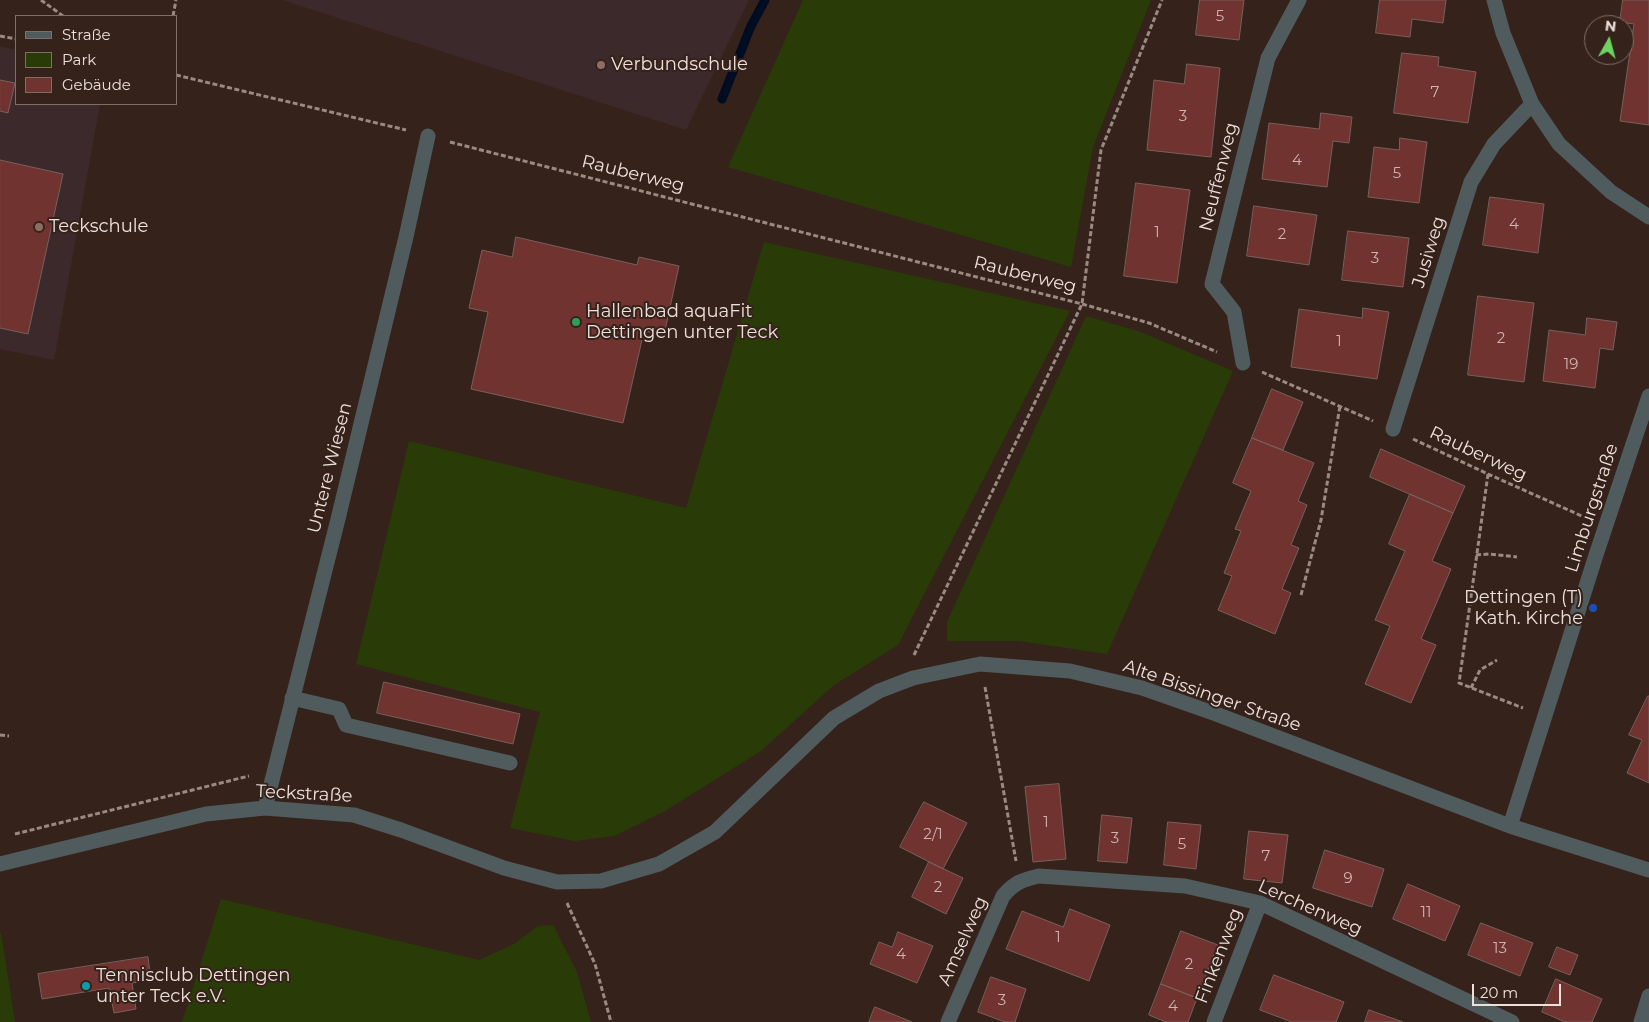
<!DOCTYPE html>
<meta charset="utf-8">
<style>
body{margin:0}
#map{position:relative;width:1649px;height:1022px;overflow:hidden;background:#35221b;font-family:Montserrat,sans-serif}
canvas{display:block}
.legend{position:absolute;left:15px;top:15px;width:162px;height:90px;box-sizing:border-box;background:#35221b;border:1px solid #7f6e68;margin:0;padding:6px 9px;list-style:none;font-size:15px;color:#ede0db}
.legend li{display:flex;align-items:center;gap:10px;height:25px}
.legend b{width:25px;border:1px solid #7f6e68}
.north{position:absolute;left:1584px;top:15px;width:50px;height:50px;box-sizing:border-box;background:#35221b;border:1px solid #7f6e68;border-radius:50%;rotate:7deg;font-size:14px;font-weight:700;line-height:20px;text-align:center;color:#ede0db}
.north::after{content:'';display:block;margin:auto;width:18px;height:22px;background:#6dd361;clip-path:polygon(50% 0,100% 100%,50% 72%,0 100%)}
.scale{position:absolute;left:1472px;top:984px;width:89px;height:22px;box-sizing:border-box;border:2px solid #ede0db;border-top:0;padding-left:6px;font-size:15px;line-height:18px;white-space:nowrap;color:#ede0db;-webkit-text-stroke:4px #35221b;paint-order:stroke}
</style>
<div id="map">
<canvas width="1649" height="1022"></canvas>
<ul class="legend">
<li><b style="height:6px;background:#505b5d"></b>Straße</li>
<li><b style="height:14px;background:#293c08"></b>Park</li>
<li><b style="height:14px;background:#70332f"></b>Gebäude</li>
</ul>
<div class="north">N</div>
<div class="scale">20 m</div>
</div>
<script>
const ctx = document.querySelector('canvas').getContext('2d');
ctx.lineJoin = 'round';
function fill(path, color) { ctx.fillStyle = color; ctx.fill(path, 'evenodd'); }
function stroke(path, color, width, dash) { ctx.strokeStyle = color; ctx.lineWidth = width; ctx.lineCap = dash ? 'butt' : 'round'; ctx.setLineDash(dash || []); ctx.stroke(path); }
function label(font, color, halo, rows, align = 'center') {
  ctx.font = font + ' Montserrat,sans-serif'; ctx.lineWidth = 4; ctx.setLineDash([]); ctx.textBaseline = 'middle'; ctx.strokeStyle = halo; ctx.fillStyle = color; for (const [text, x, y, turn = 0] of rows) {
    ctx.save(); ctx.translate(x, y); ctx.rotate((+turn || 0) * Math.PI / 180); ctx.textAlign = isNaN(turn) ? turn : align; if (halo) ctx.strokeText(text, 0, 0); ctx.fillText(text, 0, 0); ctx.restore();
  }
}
fill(new Path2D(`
 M 282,0 L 749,0 L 686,130 Z
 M 0,46 L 16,50 L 16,104 L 100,104 L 54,360 L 0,349 Z`), '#3c292b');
fill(new Path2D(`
 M 803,0 L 1151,0 L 1093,147 L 1071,267 L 728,167 Z
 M 764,242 L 1070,311 L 898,645 L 834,685 L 761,751 L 665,811 L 614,836 L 575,841 L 510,828 L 540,712 L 356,664 L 409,441 L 686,508 Z
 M 1086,316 L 1141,332 L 1233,371 L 1107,654 L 1019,641 L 947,641 L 947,622 Z
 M 221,899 L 479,960 L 514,944 L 538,926 L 553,925 L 577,972 L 591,1022 L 182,1022 Z
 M 0,933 L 1,933 L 15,1022 L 0,1022 Z`), '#293c08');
stroke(new Path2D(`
 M 722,99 L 751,26 L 765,0`), '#000c21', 9);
const building = new Path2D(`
 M 1200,0 L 1244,0 L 1239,40 L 1196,35 Z
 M 1380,0 L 1446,0 L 1443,23 L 1412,19 L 1410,37 L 1376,33 Z
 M 1623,0 L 1649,0 L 1649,125 L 1620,121 L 1634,24 L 1620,22 Z
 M 1402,53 L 1439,57 L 1438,66 L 1476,72 L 1468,123 L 1394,113 Z
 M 1187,64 L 1220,68 L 1211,157 L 1147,150 L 1154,80 L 1184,84 Z
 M 0,80 L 15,83 L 8,113 L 0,111 Z
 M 1321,113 L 1352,117 L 1349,143 L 1333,141 L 1327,187 L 1262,179 L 1269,123 L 1319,129 Z
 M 1400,138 L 1427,142 L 1419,203 L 1368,197 L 1374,147 L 1399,150 Z
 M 0,160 L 63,174 L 28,334 L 0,328 Z
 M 1136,183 L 1190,190 L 1177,283 L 1124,276 Z
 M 1490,197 L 1544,204 L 1538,253 L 1483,245 Z
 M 1254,206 L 1317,215 L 1309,265 L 1247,256 Z
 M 1348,231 L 1409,238 L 1403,287 L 1342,280 Z
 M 516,237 L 637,265 L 639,257 L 679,266 L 664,335 L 644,331 L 623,423 L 471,389 L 488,312 L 469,308 L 482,250 L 512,257 Z
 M 1478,296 L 1534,303 L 1524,382 L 1468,375 Z
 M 1363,308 L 1389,312 L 1377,379 L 1291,367 L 1299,309 L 1362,318 Z
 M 1587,318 L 1617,322 L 1613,350 L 1600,348 L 1595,388 L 1543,381 L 1549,330 L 1585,335 Z
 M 1272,389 L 1303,402 L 1283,450 L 1252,438 Z
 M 1252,438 L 1314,463 L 1298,501 L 1307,505 L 1291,545 L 1299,548 L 1282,589 L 1291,593 L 1275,634 L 1218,610 L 1232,576 L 1224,573 L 1241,531 L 1235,529 L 1251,491 L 1233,483 Z
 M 1381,449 L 1465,486 L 1453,513 L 1370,477 Z
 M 1410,494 L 1453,513 L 1432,561 L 1451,569 L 1421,639 L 1436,645 L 1411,703 L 1365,684 L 1390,626 L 1375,620 L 1405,551 L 1389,544 Z
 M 384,682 L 520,714 L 513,744 L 377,713 Z
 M 1648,696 L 1649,696 L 1649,783 L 1627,773 L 1642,740 L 1629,735 Z
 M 1059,784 L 1066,859 L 1033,862 L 1025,787 Z
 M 924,802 L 967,823 L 943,869 L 900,847 Z
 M 1102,815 L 1132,818 L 1127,863 L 1098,861 Z
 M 1168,822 L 1201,825 L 1196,869 L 1164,865 Z
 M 1249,831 L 1288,835 L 1282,883 L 1244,879 Z
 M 1325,850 L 1384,869 L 1372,907 L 1313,888 Z
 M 929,862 L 963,878 L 946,914 L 912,897 Z
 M 1408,884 L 1460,906 L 1445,941 L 1393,919 Z
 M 1070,909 L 1110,925 L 1089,981 L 1006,949 L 1022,911 L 1063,927 Z
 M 1481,923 L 1533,943 L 1520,976 L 1468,955 Z
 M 1181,931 L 1218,945 L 1197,998 L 1161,984 Z
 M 898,932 L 933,946 L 917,983 L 870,964 L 879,942 L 892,947 Z
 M 1557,947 L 1578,955 L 1570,975 L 1549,967 Z
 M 148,957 L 151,980 L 132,983 L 136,1009 L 114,1013 L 109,988 L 42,999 L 38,974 Z
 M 1274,975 L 1344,1002 L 1336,1022 L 1292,1022 L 1260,1010 Z
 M 991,977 L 1026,989 L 1015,1022 L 1005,1022 L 978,1012 Z
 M 1556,979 L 1602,999 L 1592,1022 L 1565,1022 L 1542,1012 Z
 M 1161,984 L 1197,998 L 1188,1022 L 1166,1022 L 1149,1015 Z
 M 875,1007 L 912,1022 L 869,1022 Z
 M 1369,1010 L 1403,1022 L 1365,1022 Z`);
fill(building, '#70332f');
stroke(building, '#78605d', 1);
stroke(new Path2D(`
 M 41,0 L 63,16
 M 173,16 L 176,0
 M 0,36 L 16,39
 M 176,75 L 406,130
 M 450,142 L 1082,304 L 1149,323 L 1217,352
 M 1262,372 L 1373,421
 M 1413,439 L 1488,474 L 1584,517
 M 1488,474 L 1459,683 L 1523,708
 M 1476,555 L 1489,554 L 1517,557
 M 1301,595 L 1321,520 L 1340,406
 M 914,655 L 1082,304 L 1101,150 L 1162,0
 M 985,687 L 1016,861
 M 1471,688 L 1480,670 L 1497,660
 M 0,735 L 9,736
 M 15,834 L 249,776
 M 567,903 L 595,964 L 611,1022`), '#9a8a84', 3, [5, 2.5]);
stroke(new Path2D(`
 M 1494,0 L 1503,33 L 1532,104 L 1559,144 L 1611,192 L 1649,217
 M 1243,363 L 1234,312 L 1212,284 L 1268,58 L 1299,0
 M 1393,429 L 1471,182 L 1494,144 L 1532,104
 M 292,698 L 339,709 L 346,725 L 510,763
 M 265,808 L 338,519 L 406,237 L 428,136
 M 1510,826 L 1596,555 L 1649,396
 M 0,864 L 206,814 L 265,808 L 354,815 L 401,830 L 504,868 L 557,882 L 601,881 L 659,864 L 715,832 L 834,718 L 879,691 L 913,678 L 980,664 L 1070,671 L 1142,688 L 1216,714 L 1510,826 L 1649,870
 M 948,1022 L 1003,896 C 1015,882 1022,880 1039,876 L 1185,886 L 1260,903 L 1512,1022
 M 1214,1022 L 1260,903
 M 1641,1022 L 1649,996`), '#505b5d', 15);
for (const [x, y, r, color] of [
 [601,65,5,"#8d6e63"],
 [39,227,5,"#8d6e63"],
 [576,322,5,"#2e9e5b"],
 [1593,608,5,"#1a4fb4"],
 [86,986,5,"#0f9aa8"]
]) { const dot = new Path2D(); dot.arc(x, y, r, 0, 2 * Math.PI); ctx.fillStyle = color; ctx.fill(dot); stroke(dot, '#35221b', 2); }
label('15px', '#ceb5b0', null, [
 ["5",1220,17],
 ["7",1435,93],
 ["3",1183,117],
 ["4",1297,161],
 ["5",1397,174],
 ["4",1514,225],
 ["1",1157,233],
 ["2",1282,235],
 ["3",1375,259],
 ["2",1501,339],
 ["1",1339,342],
 ["19",1571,365],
 ["1",1046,823],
 ["2/1",933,835],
 ["3",1115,839],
 ["5",1182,845],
 ["7",1266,857],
 ["9",1348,879],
 ["2",938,888],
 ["11",1426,913],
 ["1",1058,938],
 ["13",1500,949],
 ["4",901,955],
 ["2",1189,965],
 ["3",1002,1001],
 ["4",1173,1007]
]);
label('18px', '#ede0db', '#35221b', [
 ["Verbundschule",611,65],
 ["Teckschule",49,227],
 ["Hallenbad aquaFit",586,312],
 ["Dettingen unter Teck",586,333],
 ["Dettingen (T)",1583,598,"right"],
 ["Kath. Kirche",1583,619,"right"],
 ["Tennisclub Dettingen",96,976],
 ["unter Teck e.V.",96,997]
], 'left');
label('18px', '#ede0db', '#35221b', [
 ["Rauberweg",633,174,14],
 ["Neuffenweg",1219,177,-76],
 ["Jusiweg",1429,252,-73],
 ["Rauberweg",1025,275,14],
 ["Rauberweg",1478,454,25],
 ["Untere Wiesen",330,468,-76],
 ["Limburgstraße",1592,508,-72],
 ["Alte Bissinger Straße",1212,696,19],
 ["Teckstraße",304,794,3],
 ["Lerchenweg",1310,908,24],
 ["Amselweg",963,941,-66],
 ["Finkenweg",1219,956,-69]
]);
</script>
